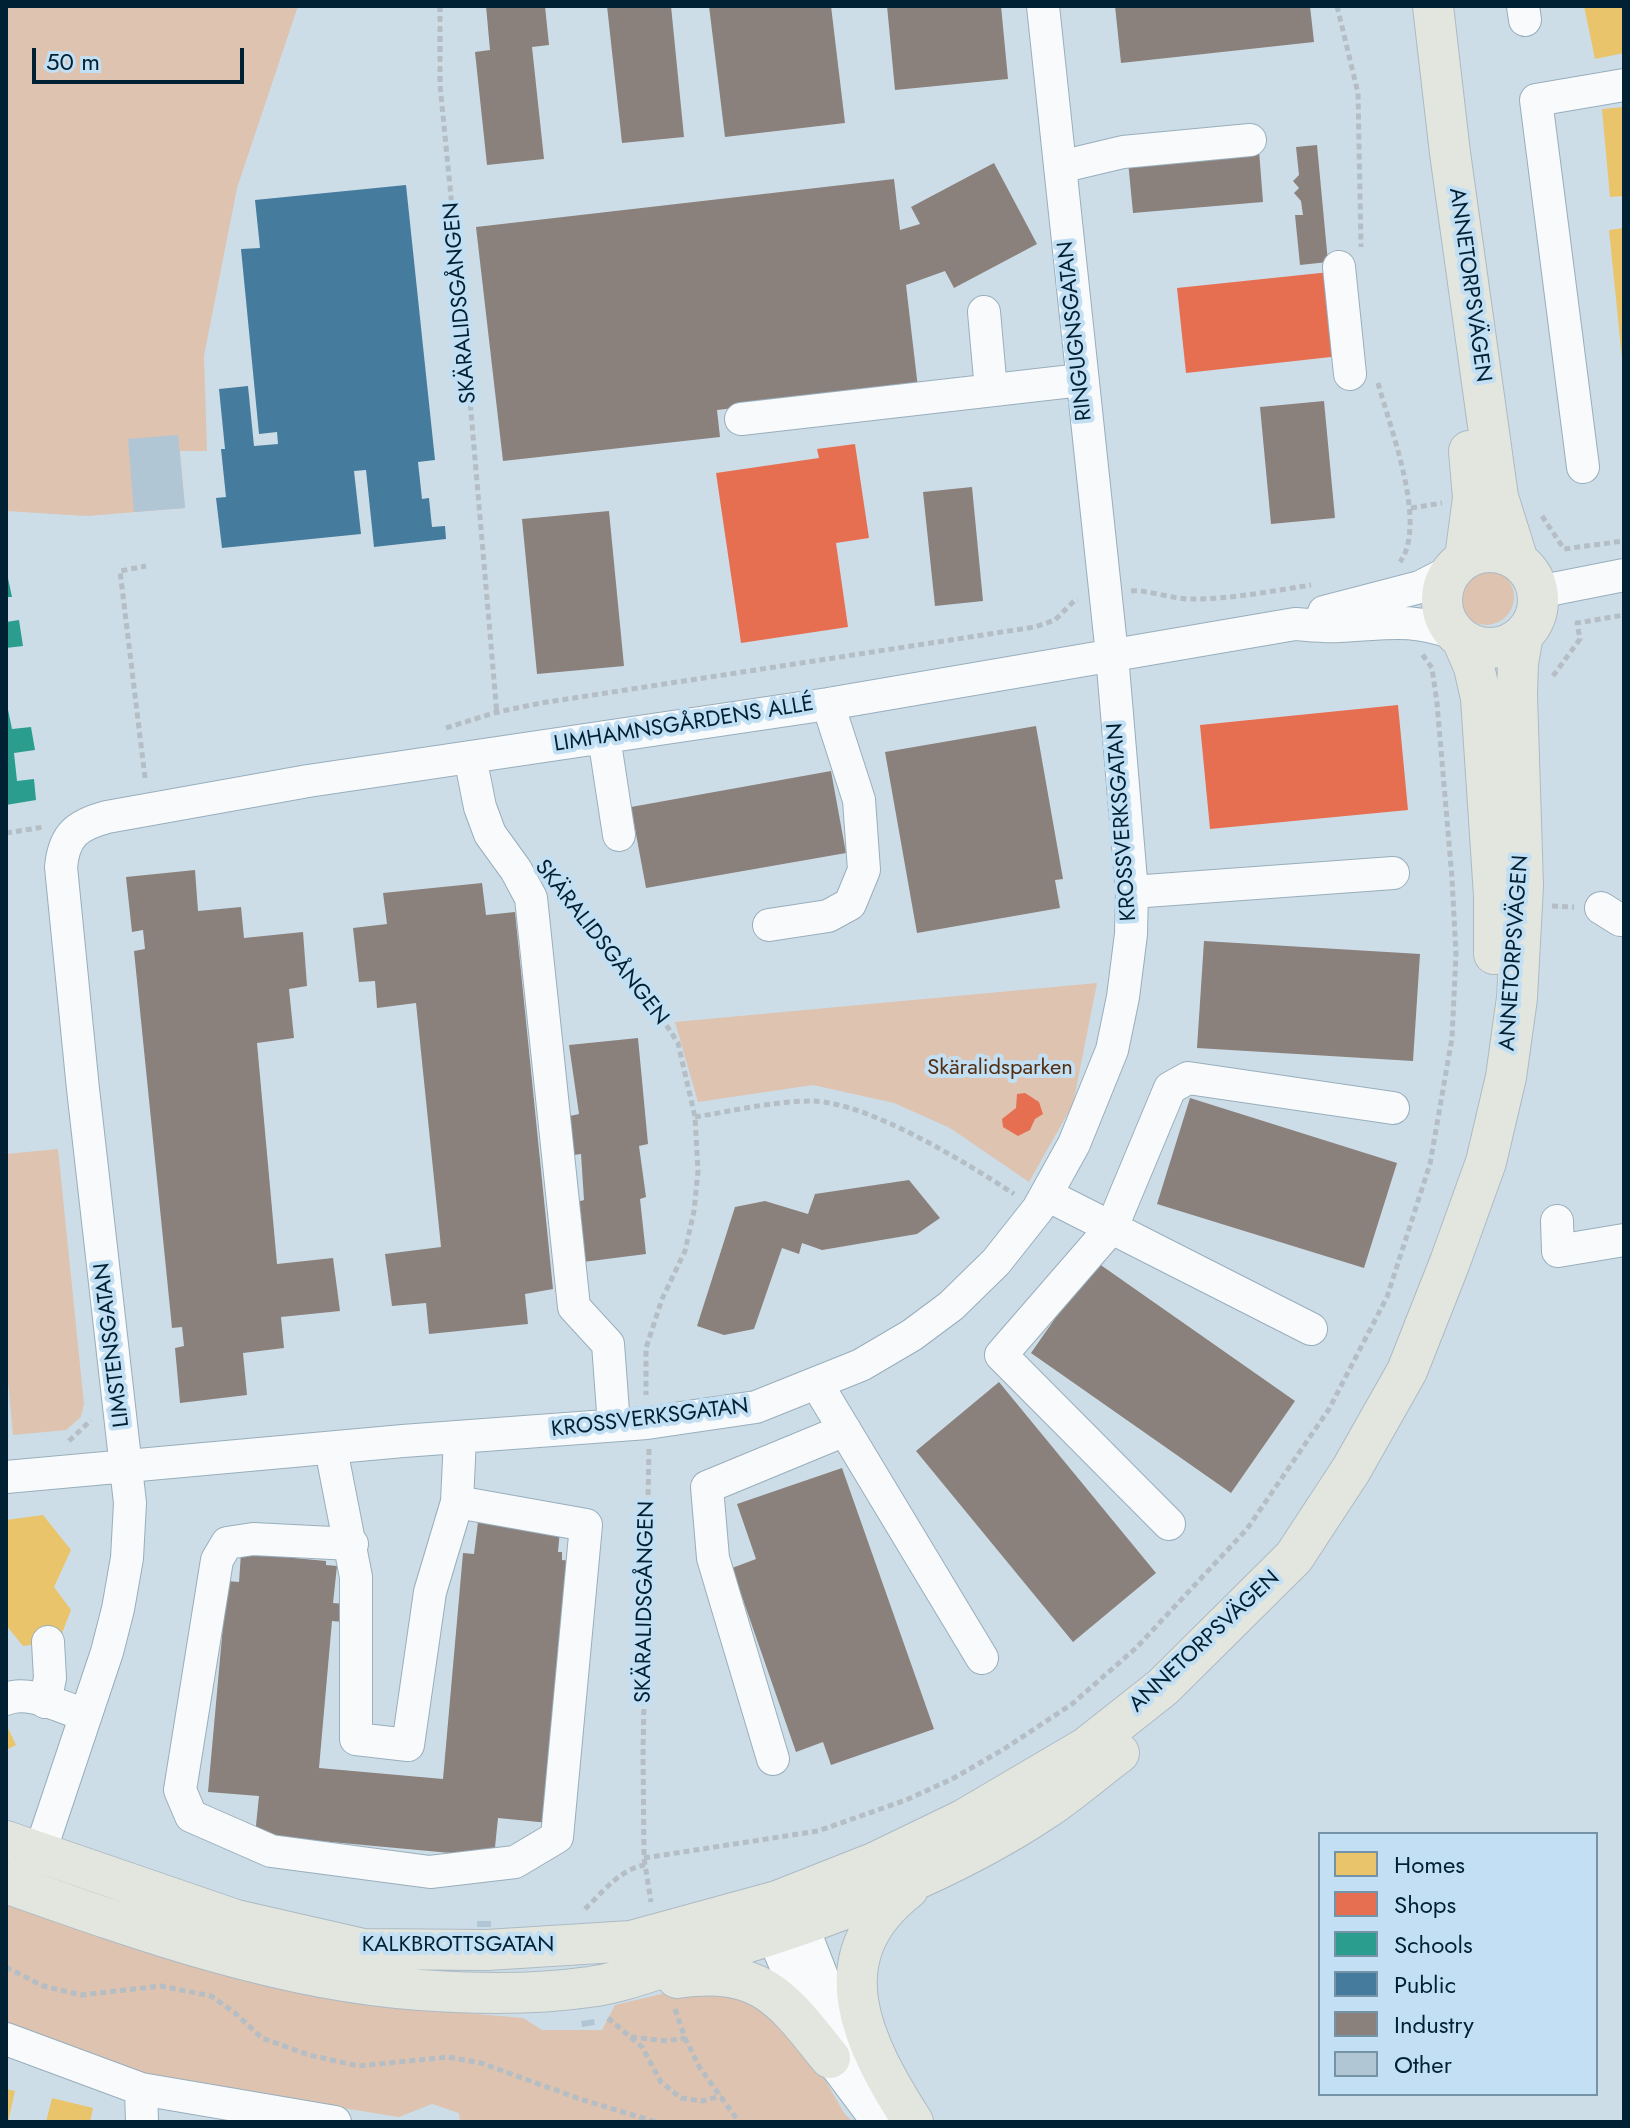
<!DOCTYPE html>
<meta charset="utf-8">
<style>
body{margin:0}
#map{position:relative;width:1630px;height:2128px;overflow:hidden;background:#cddde8;font-family:Jost,sans-serif}
canvas{display:block}
.frame{position:absolute;inset:0;border:8px solid #002134;pointer-events:none}
.legend{position:absolute;left:1318px;top:1832px;width:280px;height:264px;box-sizing:border-box;background:#c2dff3;border:2px solid #7493a7;margin:0;padding:10px 14px;list-style:none;font-size:24px;color:#002134}
.legend li{display:flex;align-items:center;gap:16px;height:40px}
.legend b{width:40px;border:2px solid #7493a7}
.scale{position:absolute;left:32px;top:48px;width:212px;height:36px;box-sizing:border-box;border:4px solid #002134;border-top:0;padding-left:10px;font-size:24px;line-height:28px;white-space:nowrap;color:#002134;-webkit-text-stroke:6px #c2dff3;paint-order:stroke}
</style>
<div id="map">
<canvas width="1630" height="2128"></canvas>
<div class="frame"></div>
<ul class="legend">
<li><b style="height:22px;background:#e9c46a"></b>Homes</li>
<li><b style="height:22px;background:#e76f51"></b>Shops</li>
<li><b style="height:22px;background:#2a9d8f"></b>Schools</li>
<li><b style="height:22px;background:#457b9d"></b>Public</li>
<li><b style="height:22px;background:#8a817c"></b>Industry</li>
<li><b style="height:22px;background:#b0c6d4"></b>Other</li>
</ul>
<div class="scale">50 m</div>
</div>
<script>
const ctx = document.querySelector('canvas').getContext('2d');
ctx.lineJoin = 'round';
function fill(path, color) { ctx.fillStyle = color; ctx.fill(path, 'evenodd'); }
function stroke(path, color, width, dash) { ctx.strokeStyle = color; ctx.lineWidth = width; ctx.lineCap = dash ? 'butt' : 'round'; ctx.setLineDash(dash || []); ctx.stroke(path); }
function label(font, color, halo, rows, align = 'center') {
  ctx.font = font + ' Jost,sans-serif'; ctx.lineWidth = 8; ctx.setLineDash([]); ctx.textBaseline = 'middle'; ctx.strokeStyle = halo; ctx.fillStyle = color; for (const [text, x, y, turn = 0] of rows) {
    ctx.save(); ctx.translate(x, y); ctx.rotate((+turn || 0) * Math.PI / 180); ctx.textAlign = isNaN(turn) ? turn : align; if (halo) ctx.strokeText(text, 0, 0); ctx.fillText(text, 0, 0); ctx.restore();
  }
}
fill(new Path2D(`
 M 6,6 L 298,6 L 237,188 L 204,356 L 207,451 L 180,451 L 185,508 L 87,516 L 6,511 Z
 M1458 597a28 28 0 1 1 56 0a28 28 0 1 1-56 0Z
 M 1097,983 L 1073,1104 L 1029,1182 L 950,1128 L 894,1103 L 813,1085 L 698,1102 L 675,1022 Z
 M 58,1149 L 84,1404 L 81,1417 L 66,1430 L 13,1435 L 6,1360 L 6,1154 Z
 M 6,1898 L 207,1969 L 351,2003 L 523,2018 L 542,2030 L 602,2030 L 615,2005 L 699,1985 L 748,1996 L 815,2062 L 844,2113 L 853,2122 L 460,2122 L 459,2113 L 432,2104 L 399,2117 L 123,2073 L 6,2029 Z`), '#ddc3b0');
fill(new Path2D(`
 M 1584,6 L 1624,6 L 1624,53 L 1595,59 Z
 M 1624,107 L 1624,196 L 1610,197 L 1602,109 Z
 M 1624,228 L 1624,358 L 1622,358 L 1609,230 Z
 M 43,1515 L 71,1550 L 54,1587 L 71,1610 L 59,1641 L 23,1646 L 6,1625 L 8,1595 L 6,1591 L 6,1520 Z
 M 6,1724 L 16,1745 L 6,1750 Z
 M 6,2089 L 15,2091 L 8,2122 L 6,2122 Z
 M 52,2098 L 93,2108 L 90,2122 L 46,2122 Z`), '#e9c46a');
fill(new Path2D(`
 M 1330,272 L 1340,356 L 1186,373 L 1177,288 Z
 M 855,444 L 869,538 L 836,543 L 848,627 L 741,643 L 716,473 L 819,458 L 817,449 Z
 M 1398,705 L 1408,810 L 1210,829 L 1200,725 Z
 M 1025,1093 L 1039,1102 L 1043,1114 L 1035,1119 L 1030,1130 L 1018,1136 L 1003,1127 L 1002,1119 L 1016,1108 L 1017,1094 Z`), '#e76f51');
fill(new Path2D(`
 M 6,569 L 12,597 L 6,597 Z
 M 19,620 L 23,646 L 6,648 L 6,622 Z
 M 6,700 L 12,729 L 31,727 L 35,750 L 14,753 L 17,781 L 34,779 L 36,800 L 6,805 Z`), '#2a9d8f');
fill(new Path2D(`
 M 406,185 L 435,460 L 418,462 L 422,499 L 429,498 L 432,527 L 445,526 L 446,539 L 374,547 L 366,470 L 354,471 L 361,534 L 222,548 L 216,498 L 226,497 L 221,449 L 225,449 L 219,389 L 248,386 L 254,446 L 278,444 L 277,432 L 259,434 L 241,249 L 260,248 L 255,200 Z`), '#457b9d');
fill(new Path2D(`
 M 486,6 L 545,6 L 549,45 L 532,47 L 544,159 L 487,165 L 475,52 L 490,50 Z
 M 607,6 L 671,6 L 684,137 L 622,143 Z
 M 709,6 L 831,6 L 845,123 L 725,137 Z
 M 887,6 L 1001,6 L 1008,79 L 895,90 Z
 M 1115,6 L 1310,6 L 1314,42 L 1121,63 Z
 M 1317,145 L 1328,262 L 1300,265 L 1295,215 L 1303,215 L 1301,201 L 1294,193 L 1299,188 L 1293,181 L 1299,175 L 1296,147 Z
 M 1259,150 L 1263,202 L 1133,213 L 1128,161 Z
 M 994,163 L 1037,244 L 954,288 L 945,271 L 906,285 L 918,388 L 717,410 L 720,437 L 503,461 L 476,227 L 894,179 L 900,230 L 920,224 L 911,207 Z
 M 1324,401 L 1335,518 L 1271,524 L 1260,407 Z
 M 972,487 L 983,601 L 935,606 L 923,492 Z
 M 609,511 L 624,666 L 537,674 L 522,519 Z
 M 1036,726 L 1063,879 L 1055,880 L 1060,908 L 917,933 L 885,752 Z
 M 831,771 L 846,853 L 646,888 L 631,807 Z
 M 195,870 L 198,911 L 241,907 L 244,938 L 303,932 L 307,986 L 289,989 L 294,1038 L 257,1043 L 277,1264 L 333,1258 L 340,1311 L 281,1317 L 284,1348 L 243,1353 L 247,1395 L 180,1403 L 175,1348 L 184,1346 L 182,1327 L 172,1328 L 134,951 L 145,949 L 143,930 L 132,932 L 126,877 Z
 M 482,883 L 486,915 L 515,912 L 553,1289 L 525,1294 L 528,1324 L 429,1334 L 426,1303 L 392,1306 L 385,1254 L 441,1247 L 416,1003 L 377,1008 L 375,981 L 359,982 L 353,928 L 387,924 L 383,893 Z
 M 1204,941 L 1420,954 L 1413,1061 L 1197,1048 Z
 M 638,1038 L 648,1144 L 639,1146 L 646,1197 L 640,1199 L 646,1254 L 583,1262 L 577,1202 L 584,1200 L 581,1154 L 574,1155 L 570,1116 L 579,1114 L 569,1045 Z
 M 1190,1098 L 1397,1163 L 1364,1268 L 1157,1204 Z
 M 909,1180 L 940,1218 L 917,1234 L 822,1250 L 802,1243 L 799,1254 L 782,1248 L 754,1329 L 724,1335 L 697,1326 L 735,1207 L 765,1201 L 808,1214 L 815,1194 Z
 M 1095,1261 L 1295,1401 L 1231,1493 L 1031,1353 Z
 M 999,1382 L 1156,1573 L 1073,1642 L 916,1451 Z
 M 842,1468 L 934,1729 L 831,1765 L 823,1742 L 796,1752 L 732,1568 L 756,1559 L 737,1504 Z
 M 478,1522 L 560,1530 L 558,1552 L 562,1552 L 562,1560 L 572,1561 L 549,1823 L 498,1818 L 494,1857 L 255,1835 L 259,1796 L 208,1792 L 227,1581 L 239,1582 L 241,1553 L 326,1561 L 326,1565 L 337,1566 L 333,1603 L 345,1604 L 343,1622 L 332,1621 L 319,1768 L 443,1779 L 463,1553 L 474,1554 Z`), '#8a817c');
fill(new Path2D(`
 M 178,435 L 185,508 L 134,512 L 128,439 Z
 M 477,1921 L 491,1921 L 491,1927 L 477,1927 Z
 M 594,2019 L 595,2025 L 582,2027 L 581,2021 Z`), '#b0c6d4');
const minor = new Path2D(`
 M 1523,6 L 1525,20
 M 1060,167 L 1123,152 L 1250,140
 M 1339,267 L 1350,374
 M 984,312 L 991,390
 M 741,419 L 1081,380
 M 1583,467 L 1536,100 L 1624,85
 M 1538,592 L 1624,575
 M 1324,612 L 1420,587 L 1451,571
 M 604,737 L 619,835
 M 470,757 L 480,807 L 490,834 L 516,870 L 531,898 L 574,1307 L 608,1344 L 614,1425
 M 1132,892 L 1393,873
 M 1601,908 L 1620,920 L 1624,919
 M 769,925 L 828,916 L 850,904 L 864,870 L 859,800 L 828,704
 M 1047,1195 L 1311,1329
 M 1557,1221 L 1558,1251 L 1624,1240
 M 817,1384 L 982,1658
 M 331,1449 L 356,1577 L 356,1739 L 408,1745 L 430,1592 L 457,1502 L 460,1438
 M 6,1477 L 403,1441 L 647,1423 L 756,1407 L 861,1365 L 912,1335 L 951,1306 L 996,1262 L 1038,1209 L 1074,1144 L 1112,1050 L 1123,997 L 1131,934 L 1132,892 L 1112,655 L 1043,6
 M 1169,1524 L 1001,1355 L 1112,1227 L 1170,1088 L 1188,1078 L 1393,1108
 M 352,1544 L 253,1539 L 227,1543 L 217,1560 L 180,1790 L 191,1816 L 271,1851 L 430,1872 L 515,1862 L 557,1837 L 586,1525 L 457,1502
 M 6,1699 C 29,1689 62,1708 86,1715
 M 45,1702 L 50,1678 L 48,1642
 M 773,1759 L 713,1558 L 707,1487 L 845,1430
 M 40,1852 L 107,1652 L 118,1609 L 127,1558 L 130,1503 L 83,1089 L 61,867 C 64,835 77,825 107,817 L 308,781 L 828,704 L 1295,624 C 1309,625 1325,627 1339,626 C 1388,624 1408,617 1457,634
 M 785,1909 L 802,1925 L 848,2043 L 875,2081
 M 776,1912 L 773,1936 L 805,2011 L 830,2058 L 878,2122
 M 6,2039 L 141,2089 L 335,2122
 M 141,2089 L 142,2122`);
const major = new Path2D(`
 M 1433,6 L 1450,153 L 1498,497 L 1518,561
 M1442 600a48 48 0 1 1 96 0a48 48 0 1 1-96 0Z
 M 1465,558 L 1473,498 L 1469,451
 M 1462,639 L 1474,667 L 1481,698 L 1494,896 L 1494,954
 M 6,1841 L 236,1920 L 363,1949 L 487,1950 L 631,1941 L 777,1901 L 876,1862 L 963,1820 L 1087,1747 L 1163,1687 L 1294,1557 L 1351,1470 L 1407,1371 L 1450,1262 L 1486,1162 L 1506,1077 L 1517,998 L 1523,886 L 1517,695 L 1518,663 L 1523,635
 M 6,1883 C 136,1929 281,1981 420,1990 C 475,1994 534,1995 589,1987 C 622,1983 655,1969 688,1960 C 810,1926 941,1879 1047,1808 C 1072,1791 1095,1771 1119,1753
 M 908,1889 C 818,1959 864,2045 913,2122
 M 677,1978 C 761,1966 782,1998 830,2058`);
stroke(minor, '#98aebc', 34);
stroke(major, '#acbac3', 42);
stroke(new Path2D(`
 M 440,6 L 440,85 L 463,319 L 497,715
 M 1337,6 L 1358,93 L 1361,247
 M 1378,383 C 1390,428 1428,524 1400,562
 M 1411,508 L 1442,503
 M 1542,516 L 1564,549 L 1624,541
 M 1131,591 C 1145,589 1175,600 1193,599 C 1232,599 1272,591 1311,585
 M 1553,676 L 1580,639 L 1577,623 L 1624,615
 M 446,728 L 497,712 L 541,703 L 1035,627 L 1055,620 L 1074,601 L 1078,600
 M 145,778 L 120,571 L 146,566
 M 6,833 L 44,827
 M 561,892 L 659,1014 L 678,1043 L 695,1117 L 698,1171 L 694,1211 L 685,1251 L 662,1299 L 646,1348 L 646,1395
 M 1552,906 L 1574,907
 M 695,1117 C 733,1111 773,1101 812,1101 C 868,1102 967,1163 1014,1194
 M 69,1441 L 91,1420
 M 649,1449 L 643,1752 L 644,1858 L 651,1902
 M 644,1858 L 818,1831 L 906,1800 L 952,1779 L 1004,1749 L 1072,1704 L 1136,1648 L 1247,1529 L 1329,1409 L 1387,1297 L 1430,1164 L 1452,1038 L 1456,954 L 1452,878 L 1437,703 L 1432,668 L 1422,654
 M 585,1909 C 603,1892 620,1869 645,1865
 M 6,1967 L 43,1986 L 81,1995 L 161,1986 L 211,1996 L 235,2013 L 262,2038 L 309,2055 L 359,2066 L 448,2057 L 481,2063 L 583,2100 L 656,2122
 M 675,2009 L 685,2038 L 700,2068 L 739,2122
 M 608,2018 L 642,2047 L 661,2082 L 681,2098 L 702,2101 L 721,2096
 M 631,2037 L 667,2041 L 685,2038`), '#b4bec4', 5, [6, 4]);
stroke(minor, '#f8fafc', 32);
stroke(major, '#e3e6df', 40);
label('22px', '#002134', '#c2dff3', [
 ["ANNETORPSVÄGEN",1469,285,82],
 ["SKÄRALIDSGÅNGEN",461,303,-95],
 ["RINGUGNSGATAN",1076,331,-96],
 ["LIMHAMNSGÅRDENS ALLÉ",684,725,-9],
 ["KROSSVERKSGATAN",1123,822,-94],
 ["SKÄRALIDSGÅNGEN",601,943,52],
 ["ANNETORPSVÄGEN",1515,953,-86],
 ["LIMSTENSGATAN",113,1345,-97],
 ["KROSSVERKSGATAN",650,1419,-7],
 ["SKÄRALIDSGÅNGEN",646,1602,-89],
 ["ANNETORPSVÄGEN",1205,1642,-43],
 ["KALKBROTTSGATAN",458,1946]
]);
label('22px', '#522f12', '#c2dff3', [
 ["Skäralidsparken",1000,1069]
]);
</script>
